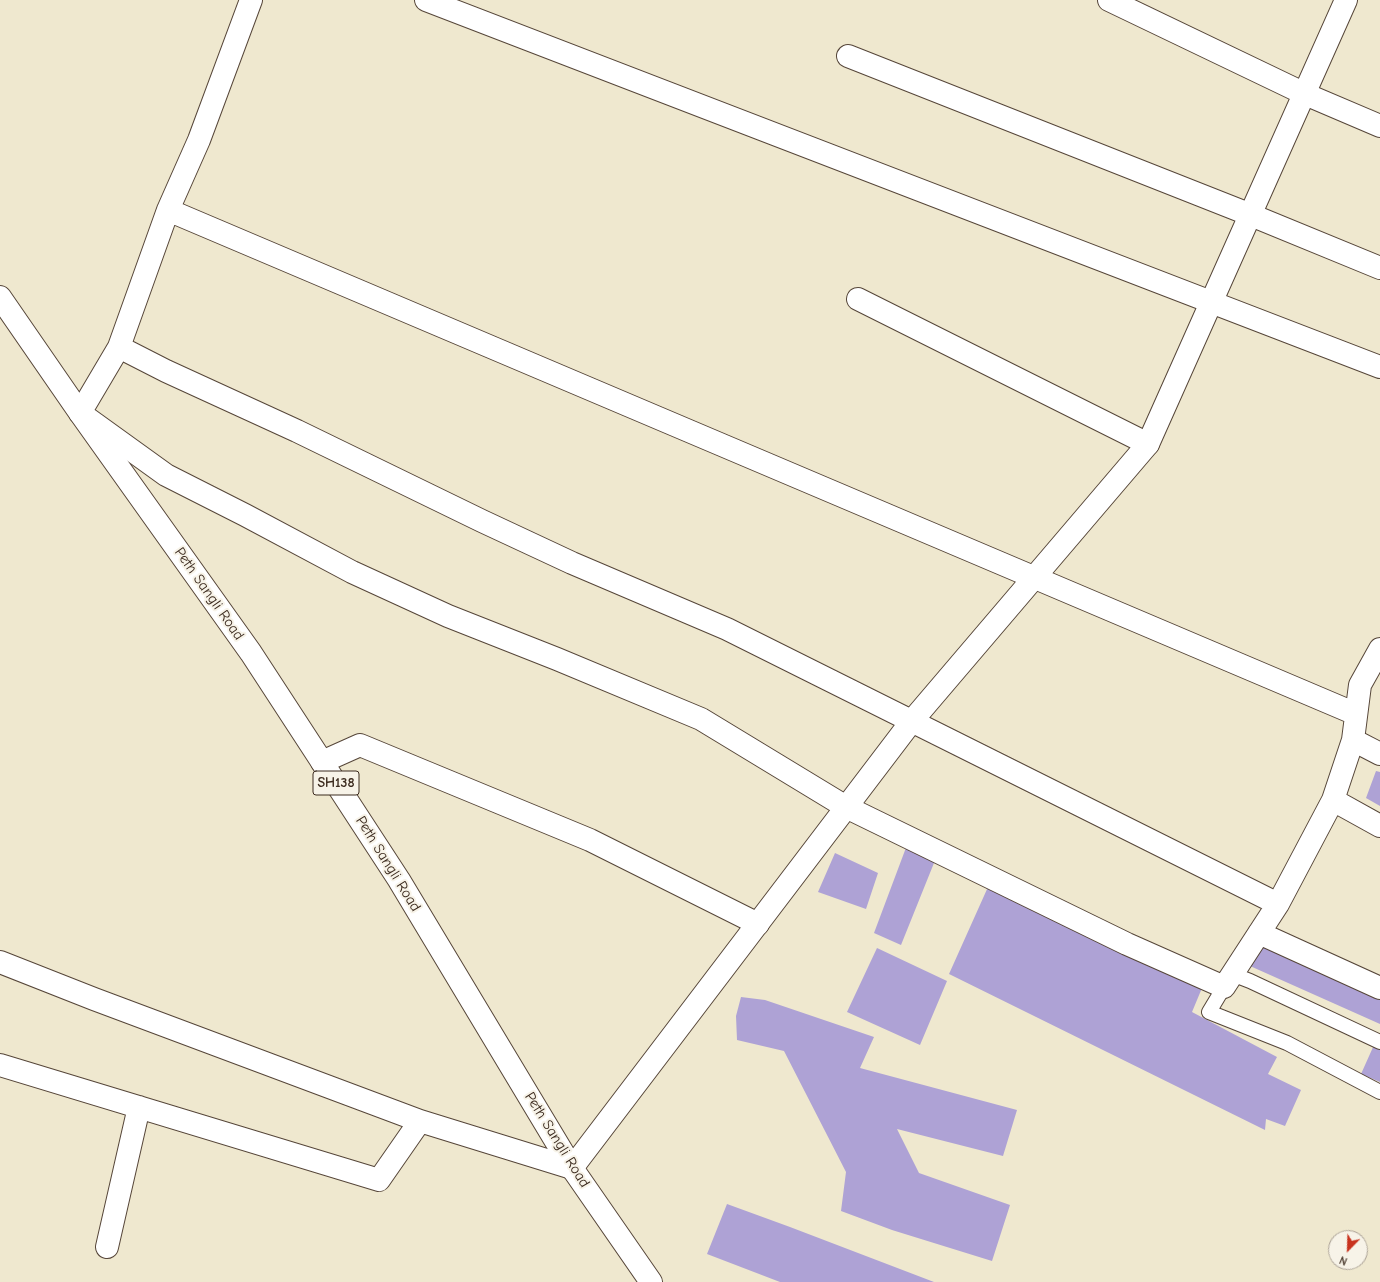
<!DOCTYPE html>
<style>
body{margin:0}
#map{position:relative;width:1380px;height:1282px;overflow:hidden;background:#efe8cf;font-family:"Comic Neue",sans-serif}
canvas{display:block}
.north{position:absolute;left:1328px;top:1230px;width:40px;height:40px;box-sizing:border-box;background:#f7f3e8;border:1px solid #aca397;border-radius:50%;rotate:203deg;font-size:11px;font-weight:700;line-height:16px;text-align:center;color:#3b2a1e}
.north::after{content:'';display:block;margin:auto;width:14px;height:18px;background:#c8321e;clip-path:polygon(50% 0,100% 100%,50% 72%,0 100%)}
</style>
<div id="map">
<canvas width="1380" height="1282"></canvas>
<div class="north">N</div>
</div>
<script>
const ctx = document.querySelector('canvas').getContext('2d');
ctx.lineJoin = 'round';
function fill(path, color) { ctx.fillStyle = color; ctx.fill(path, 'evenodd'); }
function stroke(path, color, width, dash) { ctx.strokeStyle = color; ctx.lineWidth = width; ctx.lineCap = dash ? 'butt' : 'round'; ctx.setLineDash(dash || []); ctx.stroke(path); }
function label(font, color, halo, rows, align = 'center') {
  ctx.font = font + ' "Comic Neue",sans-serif'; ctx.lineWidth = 4; ctx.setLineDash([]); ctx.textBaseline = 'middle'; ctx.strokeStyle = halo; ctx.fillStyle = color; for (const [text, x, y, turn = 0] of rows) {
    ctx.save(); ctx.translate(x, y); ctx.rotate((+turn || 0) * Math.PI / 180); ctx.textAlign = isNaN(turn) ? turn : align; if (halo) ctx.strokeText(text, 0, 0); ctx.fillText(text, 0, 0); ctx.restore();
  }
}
fill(new Path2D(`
 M 1376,771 L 1380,772 L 1380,806 L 1366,798 Z
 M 907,845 L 936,858 L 901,945 L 874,933 Z
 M 835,853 L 878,873 L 866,909 L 818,892 Z
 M 988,887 L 1202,988 L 1192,1012 L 1277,1057 L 1268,1074 L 1301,1090 L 1285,1126 L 1266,1119 L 1265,1130 L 949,974 Z
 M 1263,939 L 1380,991 L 1380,1024 L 1250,966 Z
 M 877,948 L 947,981 L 920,1045 L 847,1012 Z
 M 741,997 L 765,1000 L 874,1037 L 860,1068 L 1017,1110 L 1003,1156 L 897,1129 L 919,1173 L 1010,1205 L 992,1261 L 892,1230 L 841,1211 L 846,1172 L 784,1051 L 737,1040 L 736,1016 Z
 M 1374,1045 L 1380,1048 L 1380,1082 L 1361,1074 Z
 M 727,1204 L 790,1227 L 934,1282 L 780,1282 L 707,1254 Z`), '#aea2d5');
const lane = new Path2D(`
 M 1232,974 L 1250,981 L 1380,1042
 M 1224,987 L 1209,1012 L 1287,1043 L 1380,1092`);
const street = new Path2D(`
 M 251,0 L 199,140 L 168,210 L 119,347 L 80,413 L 166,475 L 245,515 L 352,572 L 448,616 L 557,659 L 701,719 L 846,807 L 1127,944 L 1224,987 L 1278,904 L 1333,800 L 1380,826
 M 426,0 L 1380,367
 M 1109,0 L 1305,94 L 1380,126
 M 848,56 L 1251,215 L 1380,268
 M 168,210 L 1356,714
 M 858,299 L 1148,444
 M 119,347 L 166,371 L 297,431 L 482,521 L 572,563 L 727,629 L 1278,904
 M 1380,649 L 1360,685 L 1353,740 L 1380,754
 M 322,762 L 360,745 L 590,840 L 758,924
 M 1333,800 L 1353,740
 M 1259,933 L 1380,988
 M 0,962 L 94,999 L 420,1121
 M 0,1065 L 379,1180 L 420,1121 L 572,1168
 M 107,1247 L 139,1107`);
const secondary = new Path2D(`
 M 572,1168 L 911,722 L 1148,444 L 1346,0`);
const highway = new Path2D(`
 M 0,297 L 80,413 L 251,653 L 399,880 L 572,1168 L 651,1282`);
stroke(lane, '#564639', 16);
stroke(street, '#564639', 24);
stroke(secondary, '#564639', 24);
stroke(highway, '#564639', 24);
stroke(lane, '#fff', 14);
stroke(street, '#fff', 22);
stroke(secondary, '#fff', 22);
stroke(highway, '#fff', 22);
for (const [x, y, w] of [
 [336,783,46]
]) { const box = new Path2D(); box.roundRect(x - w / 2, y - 12, w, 24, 3); ctx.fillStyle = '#f7f3e8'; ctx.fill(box); stroke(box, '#3b2a1e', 1); }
label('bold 14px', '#3b2a1e', null, [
 ["SH138",336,783]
]);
label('15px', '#3b2a1e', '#f7f3e8', [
 ["Peth Sangli Road",209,594,55],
 ["Peth Sangli Road",388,864,58],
 ["Peth Sangli Road",557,1140,58]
]);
</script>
